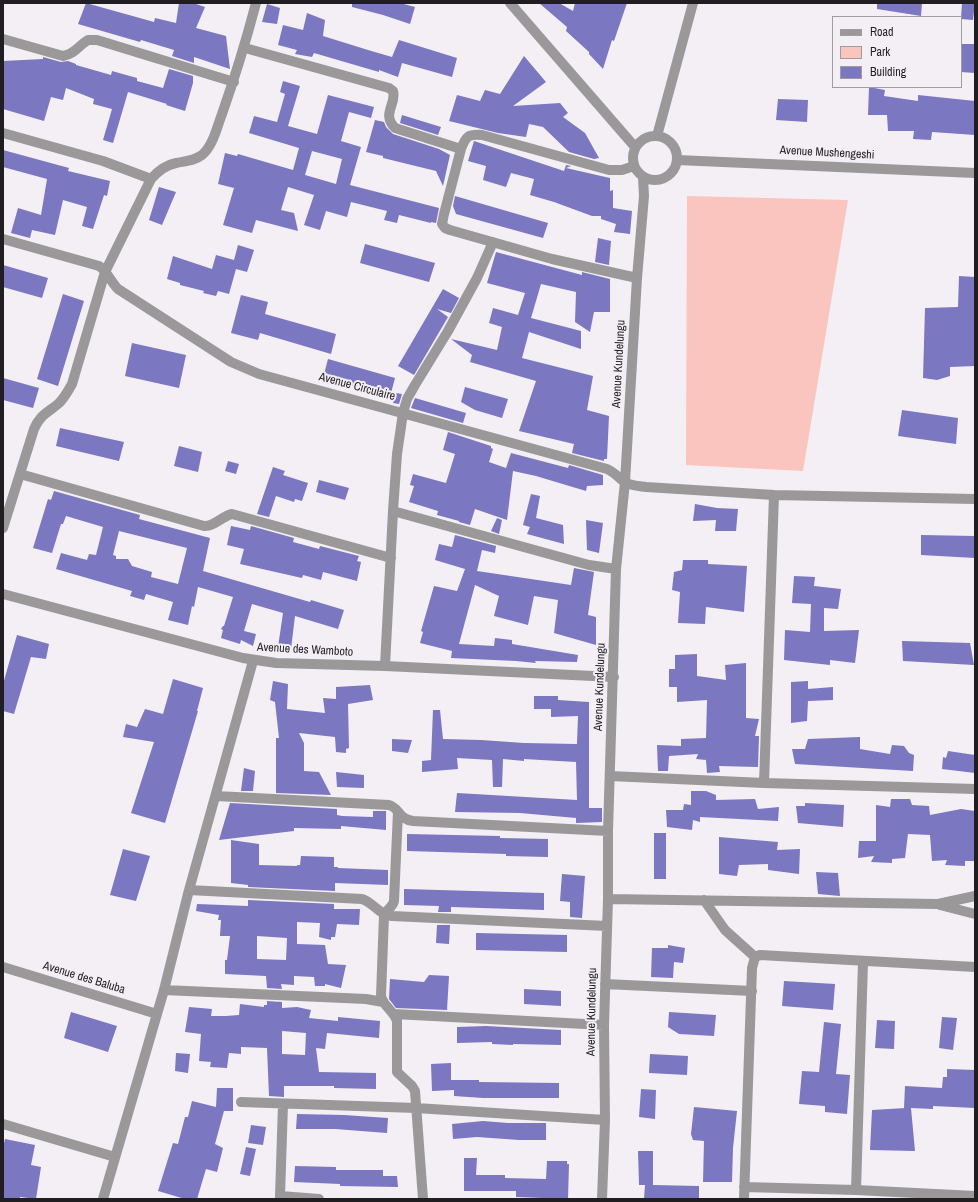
<!DOCTYPE html>
<style>
body{margin:0}
#map{position:relative;width:978px;height:1202px;overflow:hidden;background:#f3eff4;font-family:"Archivo Narrow",sans-serif}
canvas{display:block}
.frame{position:absolute;inset:0;border:4px solid #201e20;pointer-events:none}
.legend{position:absolute;left:832px;top:16px;width:130px;height:72px;box-sizing:border-box;background:#f3eff4;border:1px solid #9f9b9f;margin:0;padding:5px 7px;list-style:none;font-size:12px;color:#201e20}
.legend li{display:flex;align-items:center;gap:8px;height:20px}
.legend b{width:20px;border:1px solid #9f9b9f}
</style>
<div id="map">
<canvas width="978" height="1202"></canvas>
<div class="frame"></div>
<ul class="legend">
<li><b style="height:5px;background:#9a9899"></b>Road</li>
<li><b style="height:11px;background:#fac5bf"></b>Park</li>
<li><b style="height:11px;background:#7b77c1"></b>Building</li>
</ul>
</div>
<script>
const ctx = document.querySelector('canvas').getContext('2d');
ctx.lineJoin = 'round';
function fill(path, color) { ctx.fillStyle = color; ctx.fill(path, 'evenodd'); }
function stroke(path, color, width, dash) { ctx.strokeStyle = color; ctx.lineWidth = width; ctx.lineCap = dash ? 'butt' : 'round'; ctx.setLineDash(dash || []); ctx.stroke(path); }
function label(font, color, halo, rows, align = 'center') {
  ctx.font = font + ' "Archivo Narrow",sans-serif'; ctx.lineWidth = 4; ctx.setLineDash([]); ctx.textBaseline = 'middle'; ctx.strokeStyle = halo; ctx.fillStyle = color; for (const [text, x, y, turn = 0] of rows) {
    ctx.save(); ctx.translate(x, y); ctx.rotate((+turn || 0) * Math.PI / 180); ctx.textAlign = isNaN(turn) ? turn : align; if (halo) ctx.strokeText(text, 0, 0); ctx.fillText(text, 0, 0); ctx.restore();
  }
}
fill(new Path2D(`
 M 687,196 L 848,200 L 803,471 L 686,465 Z`), '#fac5bf');
fill(new Path2D(`
 M 86,3 L 154,22 L 155,18 L 176,23 L 179,3 L 193,3 L 205,7 L 196,28 L 226,36 L 230,69 L 194,57 L 194,63 L 172,56 L 174,50 L 141,40 L 140,42 L 78,24 Z
 M 352,3 L 400,3 L 415,7 L 410,24 L 383,15 L 352,7 Z
 M 539,3 L 559,3 L 573,11 L 575,3 L 627,3 L 614,41 L 612,40 L 603,69 L 589,54 L 589,52 L 566,31 L 567,27 Z
 M 877,3 L 922,3 L 921,16 L 877,9 Z
 M 962,3 L 975,3 L 973,20 L 961,19 Z
 M 267,4 L 280,8 L 277,24 L 262,22 Z
 M 307,13 L 325,20 L 323,36 L 368,50 L 392,57 L 399,40 L 457,58 L 452,77 L 402,63 L 398,77 L 379,70 L 379,72 L 314,53 L 312,57 L 295,54 L 297,50 L 278,45 L 283,25 L 303,30 Z
 M 961,44 L 975,44 L 975,73 L 961,72 Z
 M 524,56 L 546,82 L 513,106 L 560,103 L 568,113 L 563,117 L 585,133 L 599,158 L 594,159 L 569,152 L 543,127 L 529,124 L 526,137 L 498,133 L 449,121 L 457,95 L 480,101 L 485,90 L 500,94 Z
 M 43,57 L 61,62 L 68,61 L 76,64 L 76,65 L 111,75 L 112,71 L 137,78 L 137,81 L 163,88 L 169,69 L 193,76 L 193,83 L 185,111 L 166,105 L 167,104 L 128,92 L 113,143 L 103,140 L 112,109 L 93,104 L 94,99 L 66,88 L 63,100 L 51,97 L 44,121 L 3,109 L 3,61 L 43,59 Z
 M 283,81 L 300,86 L 288,126 L 317,134 L 328,95 L 374,107 L 371,118 L 349,112 L 341,141 L 361,147 L 350,185 L 439,208 L 436,223 L 431,222 L 431,223 L 399,215 L 397,223 L 384,220 L 387,211 L 351,202 L 347,217 L 326,211 L 320,230 L 304,225 L 314,195 L 288,187 L 281,210 L 294,213 L 298,231 L 256,220 L 252,233 L 223,225 L 234,188 L 218,184 L 225,153 L 237,156 L 238,154 L 293,170 L 299,148 L 249,133 L 254,116 L 277,122 L 285,94 L 280,92 ZM 312,151 L 342,159 L 336,184 L 305,175 Z
 M 869,87 L 885,90 L 884,96 L 918,101 L 918,95 L 975,101 L 975,135 L 932,132 L 931,140 L 913,139 L 914,131 L 888,131 L 887,115 L 868,115 Z
 M 778,99 L 808,100 L 807,122 L 776,120 Z
 M 402,115 L 441,127 L 438,135 L 400,123 Z
 M 375,120 L 384,122 L 386,127 L 393,134 L 439,149 L 450,155 L 443,186 L 436,171 L 383,158 L 383,156 L 366,152 Z
 M 474,141 L 564,171 L 566,165 L 571,166 L 566,168 L 610,178 L 610,191 L 613,190 L 613,208 L 632,211 L 630,234 L 614,232 L 616,224 L 601,219 L 601,216 L 592,216 L 554,202 L 530,195 L 534,179 L 511,173 L 506,187 L 483,180 L 486,166 L 468,161 Z
 M 3,150 L 69,168 L 68,171 L 110,181 L 107,196 L 104,195 L 93,229 L 82,226 L 87,207 L 63,200 L 55,235 L 32,230 L 30,238 L 11,233 L 18,208 L 41,215 L 47,179 L 3,167 Z
 M 159,187 L 176,192 L 162,225 L 149,220 Z
 M 455,196 L 548,223 L 543,238 L 456,214 L 453,206 Z
 M 598,238 L 611,241 L 609,265 L 595,262 Z
 M 365,244 L 435,263 L 429,282 L 360,263 Z
 M 238,245 L 254,250 L 247,272 L 236,269 L 229,294 L 218,291 L 216,296 L 203,293 L 204,291 L 180,285 L 180,283 L 167,279 L 173,256 L 212,269 L 216,255 L 234,260 Z
 M 496,252 L 582,275 L 582,272 L 610,279 L 610,312 L 594,312 L 590,332 L 575,322 L 576,292 L 541,284 L 531,318 L 581,331 L 581,349 L 529,332 L 522,358 L 593,376 L 587,410 L 609,416 L 607,459 L 604,459 L 604,461 L 572,453 L 574,444 L 519,431 L 536,381 L 470,362 L 472,355 L 451,339 L 497,350 L 502,327 L 489,323 L 493,308 L 518,315 L 525,293 L 487,283 Z
 M 3,265 L 48,278 L 42,298 L 3,287 Z
 M 959,276 L 975,277 L 975,366 L 950,367 L 950,376 L 937,380 L 923,378 L 925,308 L 958,307 Z
 M 443,289 L 459,298 L 451,313 L 437,309 L 448,317 L 414,375 L 398,366 Z
 M 63,294 L 84,301 L 58,386 L 37,379 Z
 M 241,295 L 268,302 L 265,314 L 336,334 L 331,354 L 260,333 L 258,340 L 231,333 Z
 M 132,343 L 186,355 L 179,388 L 125,376 Z
 M 328,359 L 395,378 L 390,397 L 323,378 Z
 M 3,378 L 39,388 L 33,408 L 3,400 Z
 M 465,387 L 508,399 L 502,418 L 475,410 L 461,402 Z
 M 396,393 L 402,394 L 399,404 L 393,403 Z
 M 415,398 L 466,413 L 463,423 L 411,408 Z
 M 902,410 L 958,418 L 956,444 L 898,436 Z
 M 60,428 L 124,442 L 119,461 L 56,446 Z
 M 448,432 L 491,446 L 491,448 L 493,449 L 489,462 L 506,468 L 511,453 L 568,468 L 569,465 L 603,475 L 603,485 L 587,486 L 586,491 L 536,476 L 513,471 L 507,520 L 475,509 L 470,525 L 459,522 L 459,521 L 437,515 L 438,511 L 409,502 L 414,486 L 410,485 L 413,474 L 446,483 L 455,454 L 443,450 Z
 M 179,446 L 202,452 L 198,472 L 174,466 Z
 M 228,461 L 239,464 L 236,474 L 225,471 Z
 M 273,467 L 285,471 L 283,475 L 308,483 L 302,501 L 295,499 L 294,502 L 276,496 L 269,517 L 257,514 Z
 M 319,480 L 349,488 L 345,500 L 316,492 Z
 M 54,491 L 140,515 L 139,519 L 210,538 L 203,571 L 310,602 L 311,600 L 344,610 L 338,629 L 295,616 L 291,649 L 278,647 L 283,613 L 252,604 L 244,631 L 256,634 L 253,646 L 241,640 L 240,644 L 221,638 L 223,630 L 221,629 L 223,626 L 224,626 L 233,597 L 198,587 L 194,607 L 192,606 L 188,625 L 168,620 L 173,602 L 146,594 L 144,600 L 130,596 L 132,591 L 56,569 L 61,553 L 87,560 L 89,554 L 96,555 L 103,527 L 66,516 L 63,524 L 61,524 L 52,553 L 33,548 L 48,499 L 51,500 ZM 119,531 L 187,548 L 178,584 L 151,577 L 152,572 L 132,566 L 128,559 L 116,559 L 116,556 L 113,555 Z
 M 531,494 L 540,496 L 536,518 L 563,525 L 564,544 L 527,534 L 530,527 L 523,525 Z
 M 695,504 L 717,508 L 738,509 L 736,531 L 715,531 L 716,520 L 693,521 Z
 M 497,518 L 502,520 L 499,534 L 491,531 Z
 M 586,520 L 603,523 L 599,553 L 587,550 Z
 M 231,526 L 250,530 L 251,526 L 294,538 L 293,542 L 319,549 L 320,546 L 359,556 L 357,561 L 361,562 L 357,581 L 323,572 L 321,580 L 303,575 L 302,578 L 240,564 L 244,549 L 227,545 Z
 M 455,535 L 496,546 L 495,553 L 482,550 L 477,571 L 571,585 L 574,568 L 594,572 L 588,615 L 596,617 L 596,645 L 554,633 L 558,600 L 534,596 L 528,625 L 494,616 L 499,596 L 475,585 L 459,644 L 494,646 L 495,638 L 512,640 L 512,644 L 578,655 L 577,662 L 535,661 L 536,663 L 516,661 L 451,658 L 452,651 L 420,643 L 423,632 L 421,631 L 434,586 L 457,591 L 465,569 L 435,560 L 439,544 L 452,547 Z
 M 921,535 L 975,536 L 975,558 L 921,555 Z
 M 683,560 L 708,560 L 708,564 L 747,566 L 744,612 L 706,607 L 705,624 L 678,623 L 680,592 L 672,590 L 674,572 L 682,570 Z
 M 794,576 L 815,577 L 814,586 L 841,589 L 838,609 L 824,608 L 824,631 L 859,630 L 855,663 L 830,660 L 830,665 L 784,660 L 785,630 L 810,632 L 811,604 L 792,603 Z
 M 17,635 L 49,644 L 46,659 L 31,657 L 14,714 L 3,711 L 3,684 Z
 M 902,641 L 970,643 L 974,665 L 903,661 Z
 M 697,654 L 697,676 L 726,680 L 725,665 L 746,663 L 746,718 L 759,719 L 755,736 L 759,736 L 758,767 L 719,766 L 720,772 L 707,773 L 706,760 L 696,759 L 698,754 L 669,756 L 668,771 L 658,771 L 657,745 L 681,746 L 681,739 L 706,738 L 707,700 L 677,702 L 677,687 L 669,687 L 669,669 L 675,669 L 675,655 Z
 M 173,679 L 203,688 L 197,711 L 198,711 L 165,823 L 131,813 L 154,742 L 123,737 L 126,724 L 137,727 L 145,709 L 163,714 Z
 M 273,681 L 288,684 L 287,709 L 325,713 L 323,698 L 336,699 L 336,687 L 370,685 L 373,700 L 348,704 L 349,748 L 346,749 L 346,753 L 336,752 L 335,737 L 299,733 L 304,743 L 304,771 L 319,772 L 331,795 L 276,793 L 276,738 L 279,738 L 275,702 L 270,700 Z
 M 808,681 L 808,689 L 833,687 L 833,700 L 808,701 L 807,721 L 791,723 L 791,682 Z
 M 534,696 L 558,696 L 558,700 L 589,702 L 589,808 L 602,808 L 602,822 L 576,823 L 576,818 L 520,813 L 455,812 L 457,793 L 577,800 L 576,762 L 524,759 L 524,761 L 503,759 L 502,787 L 493,787 L 492,760 L 457,758 L 458,769 L 422,772 L 422,761 L 431,760 L 433,710 L 440,710 L 443,739 L 481,740 L 524,743 L 577,744 L 578,716 L 551,717 L 551,709 L 534,709 Z
 M 860,737 L 860,749 L 890,754 L 892,745 L 904,746 L 909,753 L 914,755 L 913,771 L 795,764 L 792,749 L 805,749 L 808,739 Z
 M 392,739 L 412,740 L 408,753 L 392,751 Z
 M 948,751 L 975,755 L 975,773 L 942,769 L 943,757 L 946,758 Z
 M 244,768 L 255,771 L 253,791 L 241,791 Z
 M 336,772 L 364,775 L 364,788 L 337,787 Z
 M 691,791 L 706,791 L 716,795 L 716,800 L 755,799 L 758,809 L 779,807 L 778,821 L 700,817 L 700,822 L 693,820 L 692,830 L 667,827 L 666,810 L 683,810 L 684,804 L 691,805 Z
 M 891,799 L 910,799 L 912,805 L 929,806 L 930,815 L 961,809 L 975,811 L 975,861 L 965,861 L 965,866 L 945,865 L 947,860 L 932,861 L 930,835 L 908,834 L 905,858 L 892,859 L 892,863 L 871,862 L 874,856 L 858,858 L 859,841 L 876,841 L 876,805 L 890,807 Z
 M 230,803 L 337,809 L 337,815 L 342,816 L 373,817 L 373,811 L 386,811 L 386,830 L 341,826 L 341,829 L 294,828 L 294,831 L 219,840 Z
 M 805,803 L 844,805 L 843,827 L 798,823 L 796,806 L 805,806 Z
 M 654,833 L 666,833 L 666,879 L 654,879 Z
 M 407,834 L 500,836 L 500,838 L 548,839 L 548,857 L 506,856 L 506,854 L 407,851 Z
 M 719,837 L 778,842 L 777,850 L 800,849 L 799,874 L 768,870 L 768,864 L 739,865 L 737,876 L 719,874 Z
 M 231,840 L 259,844 L 259,865 L 297,866 L 297,865 L 300,865 L 301,856 L 334,857 L 334,867 L 338,867 L 338,868 L 388,870 L 388,885 L 335,883 L 335,891 L 248,887 L 248,885 L 231,883 Z
 M 123,849 L 150,856 L 136,901 L 110,895 Z
 M 816,872 L 838,873 L 840,896 L 818,894 Z
 M 562,874 L 585,876 L 582,918 L 570,917 L 570,902 L 560,901 Z
 M 404,889 L 544,893 L 544,910 L 451,907 L 451,912 L 438,912 L 439,906 L 404,905 Z
 M 248,900 L 334,904 L 334,909 L 360,909 L 359,925 L 337,924 L 335,937 L 331,937 L 331,940 L 319,937 L 320,923 L 297,922 L 297,944 L 325,945 L 328,964 L 346,965 L 341,988 L 325,984 L 325,986 L 315,986 L 314,977 L 294,976 L 294,985 L 281,984 L 282,989 L 267,988 L 266,976 L 225,974 L 225,960 L 227,960 L 230,936 L 220,936 L 221,920 L 218,920 L 219,915 L 196,911 L 197,904 L 248,906 ZM 257,936 L 287,938 L 286,960 L 257,959 Z
 M 437,925 L 450,925 L 449,944 L 436,943 Z
 M 476,933 L 567,935 L 567,952 L 476,950 Z
 M 668,945 L 685,948 L 683,963 L 674,962 L 673,978 L 651,977 L 652,948 L 668,948 Z
 M 429,975 L 449,976 L 447,1010 L 396,1008 L 389,999 L 390,979 L 424,982 Z
 M 784,981 L 835,984 L 833,1010 L 782,1006 Z
 M 524,989 L 561,991 L 561,1006 L 524,1004 Z
 M 267,1001 L 282,1002 L 282,1008 L 297,1007 L 311,1010 L 309,1018 L 338,1021 L 338,1017 L 380,1021 L 379,1038 L 327,1033 L 325,1049 L 316,1048 L 319,1072 L 376,1073 L 376,1089 L 334,1088 L 334,1086 L 284,1086 L 284,1097 L 269,1096 L 267,1048 L 241,1047 L 241,1054 L 229,1053 L 227,1068 L 210,1067 L 211,1062 L 199,1061 L 201,1034 L 185,1032 L 189,1007 L 212,1009 L 211,1016 L 226,1016 L 239,1015 L 240,1004 L 264,1007 L 264,1005 L 267,1005 ZM 282,1031 L 306,1033 L 305,1055 L 282,1054 Z
 M 71,1012 L 117,1026 L 108,1052 L 64,1038 Z
 M 669,1012 L 716,1015 L 714,1036 L 679,1034 L 668,1027 Z
 M 942,1017 L 957,1018 L 953,1050 L 939,1048 Z
 M 877,1020 L 895,1021 L 894,1049 L 875,1048 Z
 M 824,1022 L 841,1024 L 836,1074 L 850,1075 L 847,1114 L 825,1112 L 825,1106 L 799,1104 L 802,1071 L 819,1072 Z
 M 486,1026 L 561,1030 L 561,1045 L 513,1044 L 513,1045 L 492,1044 L 492,1042 L 457,1043 L 457,1027 Z
 M 176,1053 L 190,1054 L 188,1073 L 175,1071 Z
 M 650,1054 L 688,1056 L 687,1075 L 649,1073 Z
 M 451,1063 L 451,1080 L 479,1080 L 479,1082 L 559,1083 L 559,1098 L 483,1098 L 454,1096 L 454,1090 L 432,1091 L 431,1064 Z
 M 947,1069 L 975,1070 L 975,1108 L 933,1106 L 933,1109 L 911,1108 L 915,1151 L 870,1150 L 872,1110 L 906,1108 L 904,1108 L 905,1086 L 942,1088 L 943,1077 L 947,1077 Z
 M 217,1088 L 233,1088 L 233,1111 L 224,1111 L 215,1144 L 223,1148 L 217,1172 L 206,1169 L 197,1199 L 185,1199 L 158,1191 L 173,1143 L 178,1144 L 185,1117 L 188,1117 L 192,1101 L 216,1107 Z
 M 641,1089 L 656,1090 L 655,1119 L 639,1117 Z
 M 694,1107 L 737,1111 L 733,1148 L 732,1182 L 703,1182 L 704,1141 L 693,1140 L 691,1134 Z
 M 297,1114 L 344,1115 L 388,1118 L 387,1133 L 335,1129 L 296,1129 Z
 M 483,1121 L 508,1123 L 546,1123 L 546,1140 L 519,1140 L 477,1137 L 453,1139 L 452,1124 Z
 M 251,1125 L 266,1127 L 263,1145 L 248,1143 Z
 M 5,1139 L 35,1145 L 31,1165 L 41,1167 L 36,1199 L 20,1197 L 20,1199 L 3,1199 L 3,1148 Z
 M 246,1147 L 256,1149 L 250,1176 L 240,1174 Z
 M 638,1151 L 653,1151 L 653,1185 L 699,1186 L 699,1199 L 644,1199 L 645,1185 L 639,1185 Z
 M 464,1158 L 477,1158 L 476,1175 L 505,1175 L 505,1178 L 546,1179 L 547,1161 L 567,1161 L 567,1164 L 569,1164 L 568,1199 L 516,1197 L 516,1191 L 464,1191 Z
 M 295,1166 L 336,1167 L 336,1170 L 383,1170 L 383,1176 L 397,1176 L 398,1187 L 340,1186 L 340,1184 L 294,1182 Z`), '#7b77c1');
stroke(new Path2D(`
 M 510,3 L 635,147
 M 3,39 L 63,56 C 75,54 78,46 88,40 L 97,40 L 234,82
 M 245,48 L 389,88 L 393,91 C 397,104 381,114 395,128 L 461,149
 M 3,133 L 103,161 L 151,179
 M633 158a22 22 0 1 1 44 0a22 22 0 1 1-44 0Z
 M 657,136 L 693,3
 M 677,160 L 975,173
 M 634,166 L 622,170 L 609,170 L 482,135 C 468,134 466,136 461,149 L 444,214 L 442,224 L 445,228 L 450,230 L 552,259 L 637,278
 M 3,239 L 99,266 C 107,271 111,282 118,289 L 231,362 L 259,374 L 607,469 C 614,472 617,476 623,481 C 629,486 639,486 646,487 L 774,495 L 975,499
 M 20,474 L 204,526 C 214,527 222,516 232,514 L 391,558
 M 393,511 L 589,565 L 616,569
 M 3,528 L 34,429 C 40,415 47,413 58,404 C 64,399 68,391 72,384 L 105,272 L 151,179 C 158,171 166,165 176,163 C 186,161 194,161 202,155 C 213,146 217,127 222,114 C 235,77 246,41 256,3
 M 3,594 L 243,658 L 276,663 L 385,666 L 614,677
 M 385,666 L 393,511 L 397,454 L 403,413 L 407,399 L 415,385 L 448,331 L 477,278 L 493,242
 M 610,776 L 764,783 L 975,789
 M 764,783 L 774,495
 M 216,796 L 389,805 C 400,808 398,819 413,821 L 608,831
 M 398,812 L 394,901 C 393,907 387,909 384,915 L 381,996 C 383,1006 394,1011 397,1021 L 397,1072 L 412,1086 L 415,1091 L 423,1199
 M 189,890 L 362,899 C 374,903 379,915 392,916 L 607,926
 M 608,899 L 938,904 L 975,896
 M 704,900 L 725,930 L 755,957
 M 940,905 L 975,914
 M 3,967 L 157,1014
 M 605,984 L 752,991
 M 164,990 L 366,999 L 383,1002
 M 394,1014 L 604,1025
 M 241,1102 L 416,1108 L 605,1120
 M 3,1124 L 115,1157
 M 744,1187 L 856,1190 L 975,1196
 M 856,1190 L 863,962
 M 280,1196 L 283,1104
 M 103,1199 L 164,990 L 189,890 L 253,661
 M 280,1199 L 280,1196 L 319,1199
 M 602,1199 L 605,1120 L 604,1025 L 608,899 L 608,831 L 616,569 L 625,482 L 637,278 L 644,196 L 643,178
 M 744,1199 L 752,968 L 755,957 L 760,955 L 975,967`), '#9a9899', 10);
label('12px', '#201e20', '#f3eff4', [
 ["Avenue Mushengeshi",827,153,3],
 ["Avenue Kundelungu",619,364,-87],
 ["Avenue Circulaire",357,387,15],
 ["Avenue des Wamboto",305,650,3],
 ["Avenue Kundelungu",600,687,-88],
 ["Avenue des Baluba",84,978,17],
 ["Avenue Kundelungu",592,1012,-89]
]);
</script>
